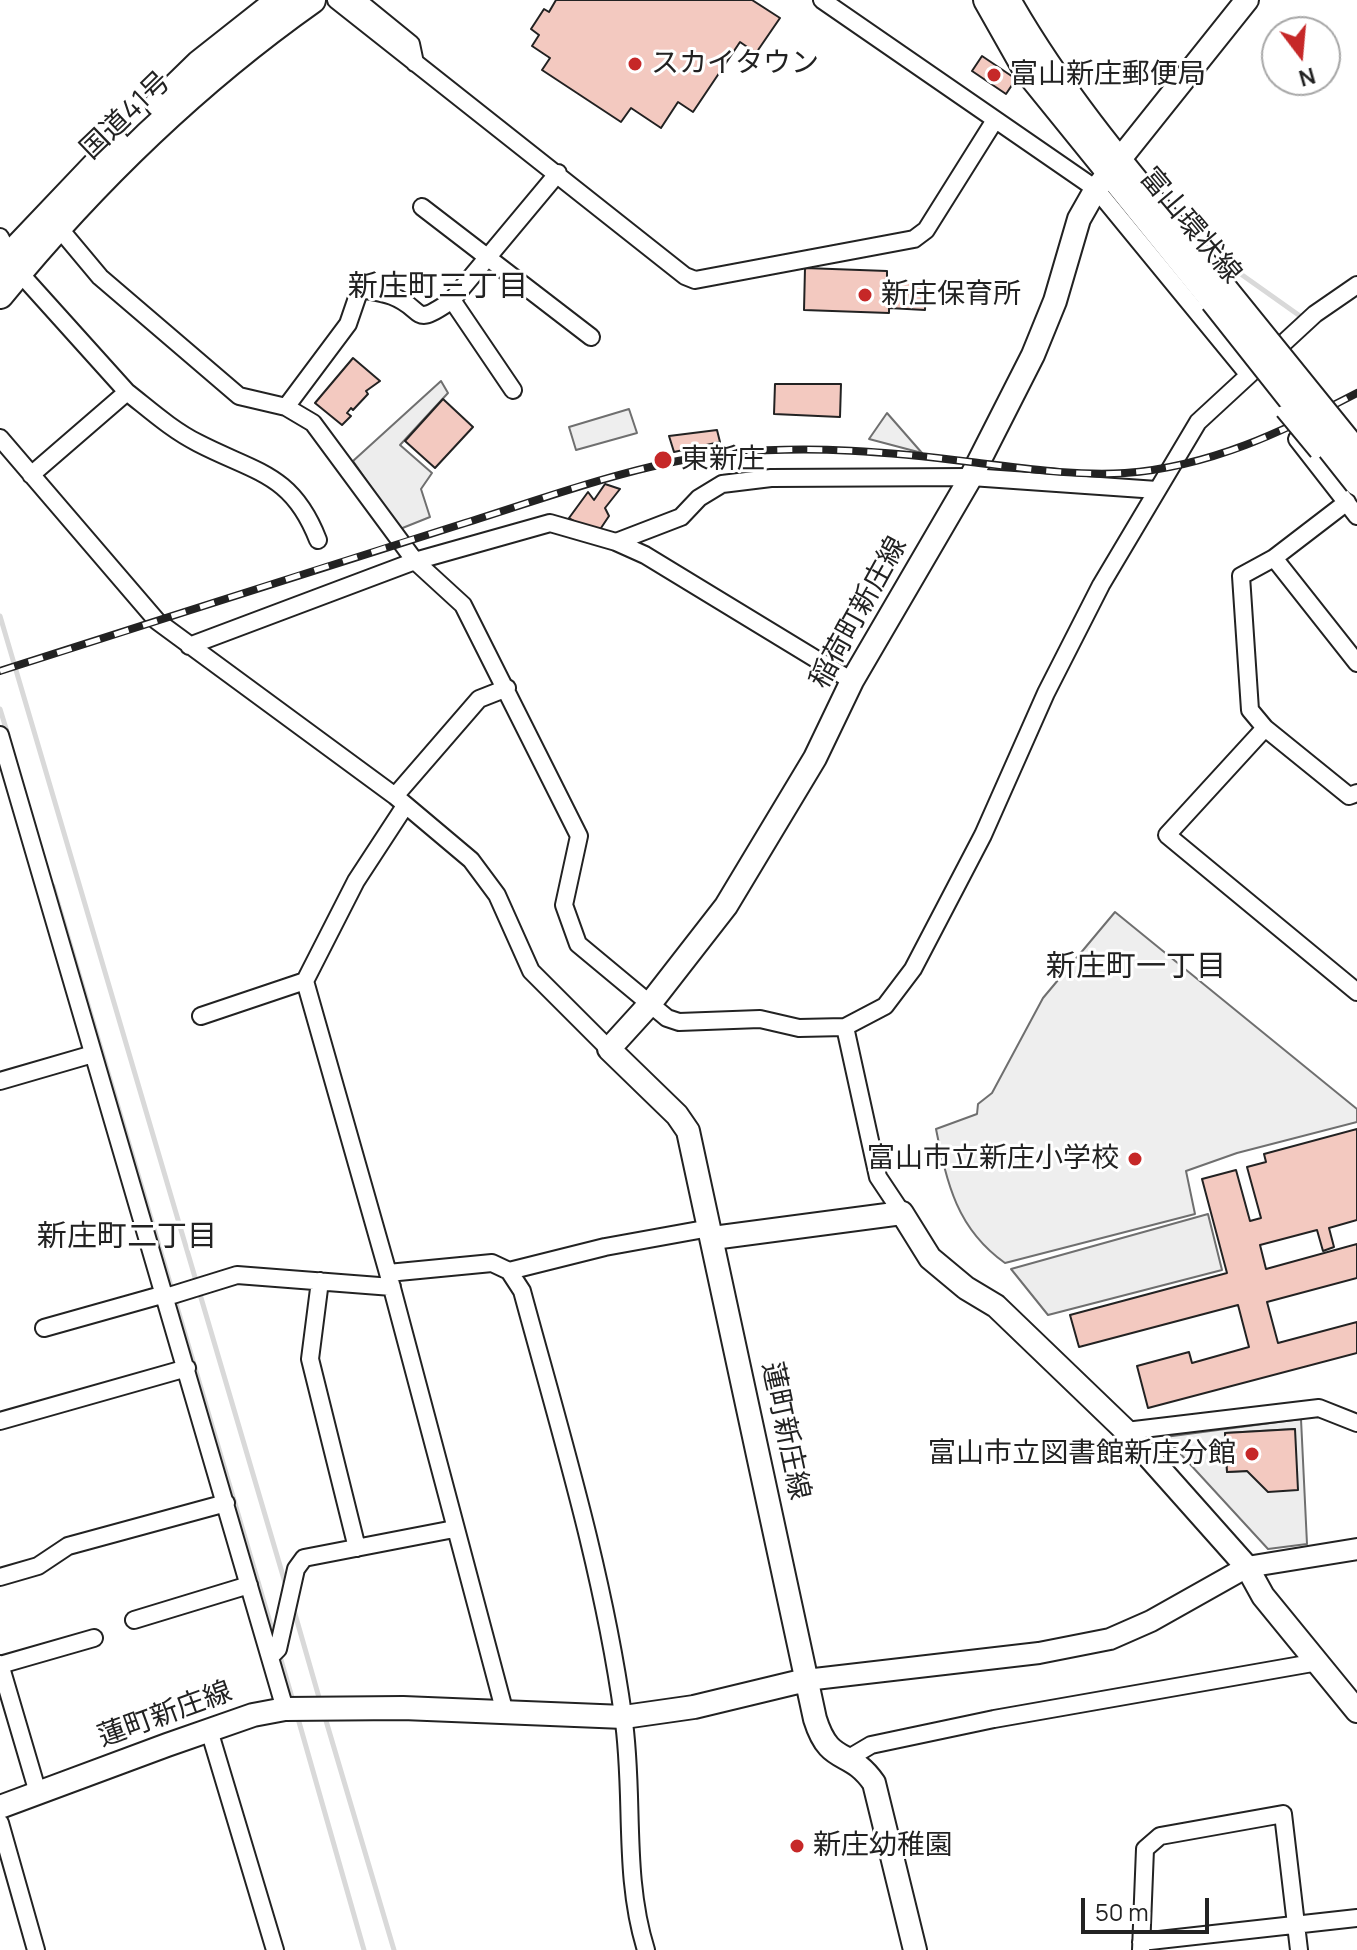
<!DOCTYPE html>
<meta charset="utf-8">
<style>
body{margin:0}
#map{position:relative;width:1357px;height:1950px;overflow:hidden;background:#fff;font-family:Manrope,sans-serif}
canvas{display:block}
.north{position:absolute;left:1261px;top:16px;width:80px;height:80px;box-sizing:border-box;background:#fff;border:2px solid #a7a7a7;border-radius:50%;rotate:164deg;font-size:22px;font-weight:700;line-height:32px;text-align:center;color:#222}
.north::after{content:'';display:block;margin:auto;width:28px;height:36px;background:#c62828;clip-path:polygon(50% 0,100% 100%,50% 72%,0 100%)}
.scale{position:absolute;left:1081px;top:1898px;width:128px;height:36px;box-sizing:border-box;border:4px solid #222;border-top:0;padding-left:10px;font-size:24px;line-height:28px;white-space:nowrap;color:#222;-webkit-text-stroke:6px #fff;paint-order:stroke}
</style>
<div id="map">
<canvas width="1357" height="1950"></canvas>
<div class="north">N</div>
<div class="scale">50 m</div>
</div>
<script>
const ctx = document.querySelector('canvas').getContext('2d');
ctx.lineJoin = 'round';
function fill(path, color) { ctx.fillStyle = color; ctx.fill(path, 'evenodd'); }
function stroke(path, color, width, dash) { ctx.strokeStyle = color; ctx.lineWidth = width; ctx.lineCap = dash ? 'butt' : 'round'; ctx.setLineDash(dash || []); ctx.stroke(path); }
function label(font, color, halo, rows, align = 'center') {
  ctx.font = font + ' Manrope,"Noto Sans JP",sans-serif'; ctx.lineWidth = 6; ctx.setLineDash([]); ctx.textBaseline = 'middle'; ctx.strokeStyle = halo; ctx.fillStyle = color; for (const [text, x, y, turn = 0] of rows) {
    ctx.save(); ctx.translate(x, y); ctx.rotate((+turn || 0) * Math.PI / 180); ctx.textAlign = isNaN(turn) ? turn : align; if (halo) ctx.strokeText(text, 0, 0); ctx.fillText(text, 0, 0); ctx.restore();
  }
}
const green = new Path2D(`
 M 629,409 L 637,433 L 576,450 L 569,427 Z
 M 887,413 L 922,453 L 869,439 Z
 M 1115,912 L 1357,1109 L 1357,1122 L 1237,1153 L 1186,1171 L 1195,1214 L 1005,1263 C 957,1229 947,1184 936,1129 L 977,1114 L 978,1104 L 992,1093 L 1043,998 Z`);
fill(green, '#eee');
stroke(green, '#6f6f6f', 2);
const parking = new Path2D(`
 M 441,381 L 448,393 L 400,445 L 432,473 L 421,489 L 430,517 L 400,529 L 353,461 Z
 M 1208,1214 L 1222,1270 L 1048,1315 L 1011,1269 Z
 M 1301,1419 L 1307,1544 L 1268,1549 L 1165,1437 ZM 1295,1429 L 1247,1471 L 1227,1472 L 1225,1433 Z`);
fill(parking, '#ededed');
stroke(parking, '#6f6f6f', 2);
stroke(new Path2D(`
 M 1221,260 L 1300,316
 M 0,616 L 286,1586
 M 0,709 L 8,735
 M 53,886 L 274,1636
 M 293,1607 L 320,1701
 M 279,1653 L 293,1701
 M 324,1714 L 394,1950
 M 297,1715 L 364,1950`), '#d9d9d9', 5);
const building = new Path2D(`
 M 556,0 L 752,0 L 780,18 L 756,53 L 740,42 L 693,112 L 678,102 L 661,128 L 631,108 L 621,122 L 542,70 L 550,58 L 532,46 L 539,35 L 531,29 L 544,9 L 549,12 Z
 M 982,56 L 1016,79 L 1006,94 L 972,71 Z
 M 805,268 L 887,271 L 887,281 L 926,282 L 925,310 L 889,308 L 889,313 L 804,310 Z
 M 353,358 L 380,381 L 366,391 L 368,394 L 353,410 L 351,408 L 347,413 L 351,416 L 342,425 L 315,403 Z
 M 775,384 L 841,384 L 840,417 L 774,414 Z
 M 443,399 L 473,427 L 435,468 L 405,441 Z
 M 717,430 L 720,442 L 674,452 L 669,436 Z
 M 605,484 L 620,489 L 605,508 L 609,516 L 597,534 L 569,518 L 588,492 L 594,500 Z
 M 1357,1129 L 1357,1220 L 1329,1228 L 1334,1247 L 1323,1251 L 1317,1230 L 1260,1245 L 1266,1269 L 1357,1244 L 1357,1278 L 1267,1302 L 1278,1343 L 1357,1322 L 1357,1353 L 1148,1408 L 1137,1366 L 1189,1352 L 1192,1363 L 1249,1347 L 1238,1305 L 1079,1347 L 1070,1315 L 1227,1273 L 1202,1179 L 1236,1170 L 1250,1221 L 1261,1218 L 1247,1167 L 1266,1162 L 1264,1154 Z
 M 1295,1429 L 1298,1490 L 1268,1492 L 1247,1471 L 1227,1472 L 1225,1433 Z`);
fill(building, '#f3c9c0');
stroke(building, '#222', 2);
const minor = new Path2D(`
 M 336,0 L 685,276 L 695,280 L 914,239 L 926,230 L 995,120
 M 357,0 L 411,44 L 415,63
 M 822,0 L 1096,189 L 1247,373
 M 422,207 L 591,337
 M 59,228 L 100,277 L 239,396 L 286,407 L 313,423 L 415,561 L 463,605 L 579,836 L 564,905 L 578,944 L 667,1018 L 679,1022 L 760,1019 L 799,1028 L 845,1027 L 885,1006 L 913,969 L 983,835 L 1046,693 L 1101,585 L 1198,422 L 1315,314 L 1357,285
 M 0,237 L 9,254
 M 19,272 L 127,392
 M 452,300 L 513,390
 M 286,407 L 348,324 L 360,289 C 370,291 382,292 392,296 C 426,309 411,329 452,300 L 558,173
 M 0,438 L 157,621 L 395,796 L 471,860 L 497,895 L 531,971 L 609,1049
 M 1297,439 L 1357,516
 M 31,475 L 127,392 C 150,410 172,430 198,443 C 256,473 292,473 318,540
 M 616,542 L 681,517 L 699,498 L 722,484 L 771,478 L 971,477 L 1157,490
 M 1274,558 L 1347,502
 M 189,646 L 415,561 L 550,523 L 616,542 L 645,555 L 852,681
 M 1357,663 L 1274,558 L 1241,576 L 1250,710 L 1265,728 L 1349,796 L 1357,793
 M 1265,728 L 1167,835 L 1357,992
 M 0,735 L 285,1709
 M 395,796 L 479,699 L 507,688
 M 405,806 L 356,881 L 305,981 L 388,1273 L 505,1713
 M 201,1016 L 305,981
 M 845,1027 L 878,1177 L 902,1213
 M 0,1081 L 93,1054
 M 509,1271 L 605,1247 L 710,1228
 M 388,1273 L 492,1263 L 509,1271 L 522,1291 C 560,1431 603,1571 623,1715 C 635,1793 622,1874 646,1950
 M 320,1281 L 310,1359 L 357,1548
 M 166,1297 L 237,1275 L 392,1287
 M 44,1328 L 165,1294
 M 0,1421 L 187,1368
 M 1126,1431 L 1319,1408 L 1357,1423
 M 0,1577 L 38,1566 L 68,1546 L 226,1503
 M 134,1620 L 249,1585
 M 270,1657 L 278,1649 L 296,1569 L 304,1558 L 454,1529
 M 0,1664 L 38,1793
 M 0,1665 L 94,1638
 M 209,1730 L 275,1950
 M 849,1758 L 871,1745 L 994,1719 L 1318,1662
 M 0,1823 L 36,1950
 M 1141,1942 L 1357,1918
 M 1141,1950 L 1145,1849 L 1160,1836 L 1283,1814 L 1299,1950`);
const tertiary = new Path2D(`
 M 806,1680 L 1039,1653 L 1110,1639 L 1151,1621 L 1247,1567 L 1357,1549`);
const secondary = new Path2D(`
 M 713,1238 L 902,1213 L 930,1258 L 966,1288 L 996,1306 L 1126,1431 L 1247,1567 L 1263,1596 L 1357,1711
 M 0,1807 L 167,1745 L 253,1715 L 285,1709 L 403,1708 L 624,1717 L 694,1707 L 806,1680
 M 915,1950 L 874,1783 C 849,1747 830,1767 815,1719 L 688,1131 L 677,1115 L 609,1049 L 649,1005 L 726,906 L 815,758 L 852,681 L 971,477 L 1033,355 L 1055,301 L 1079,219 L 1096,189 L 1247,0`);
const primary = new Path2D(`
 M 986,0 L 1025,69 L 1213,301
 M 1008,0 C 1068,106 1150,197 1226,290`);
const trunk = new Path2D(`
 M 159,103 L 199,64 L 280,0
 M 0,266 L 116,144
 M 0,295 C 90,185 196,82 312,0`);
stroke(minor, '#222', 20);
stroke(tertiary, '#222', 24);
stroke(secondary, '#222', 26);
stroke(primary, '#222', 28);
stroke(trunk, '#222', 30);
stroke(minor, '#fff', 16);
stroke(tertiary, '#fff', 20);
stroke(secondary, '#fff', 22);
stroke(primary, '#fff', 24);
stroke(trunk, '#fff', 26);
const rail = new Path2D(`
 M 0,671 C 155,622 310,571 465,523 C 551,496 641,462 731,453 C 810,445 892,452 971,462 C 1022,468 1073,476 1125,473 C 1210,467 1284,431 1357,393`);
stroke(rail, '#222', 8);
stroke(rail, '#fff', 5, [15]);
const pedestrianBridge = new Path2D(`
 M 1282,412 L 1316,453`);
const primaryBridge = new Path2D(`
 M 1226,290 L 1357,452
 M 1213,301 L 1357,483`);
stroke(pedestrianBridge, '#222', 15, []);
stroke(primaryBridge, '#222', 28, []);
stroke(pedestrianBridge, '#fff', 11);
stroke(primaryBridge, '#fff', 24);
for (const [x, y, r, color] of [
 [635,64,8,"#c62828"],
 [994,75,8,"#c62828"],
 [865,295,8,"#c62828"],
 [663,460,10,"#c62828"],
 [1135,1159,8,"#c62828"],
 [1252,1454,8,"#c62828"],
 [797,1846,8,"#c62828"]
]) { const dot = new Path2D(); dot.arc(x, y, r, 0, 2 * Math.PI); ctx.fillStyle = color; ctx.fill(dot); stroke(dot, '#fff', 3); }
label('28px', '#222', '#fff', [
 ["スカイタウン",651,64],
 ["富山新庄郵便局",1010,75],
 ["新庄保育所",881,295],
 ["東新庄",681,460],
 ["富山市立新庄小学校",1119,1159,"right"],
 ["富山市立図書館新庄分館",1236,1454,"right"],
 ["新庄幼稚園",813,1846]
], 'left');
label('28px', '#222', '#fff', [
 ["国道41号",126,116,-44],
 ["富山環状線",1190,226,50],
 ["稲荷町新庄線",859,613,-61],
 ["蓮町新庄線",785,1431,78],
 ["蓮町新庄線",165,1715,-20]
]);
label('30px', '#222', '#fff', [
 ["新庄町三丁目",438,288],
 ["新庄町一丁目",1136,968],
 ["新庄町二丁目",127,1238]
]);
</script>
